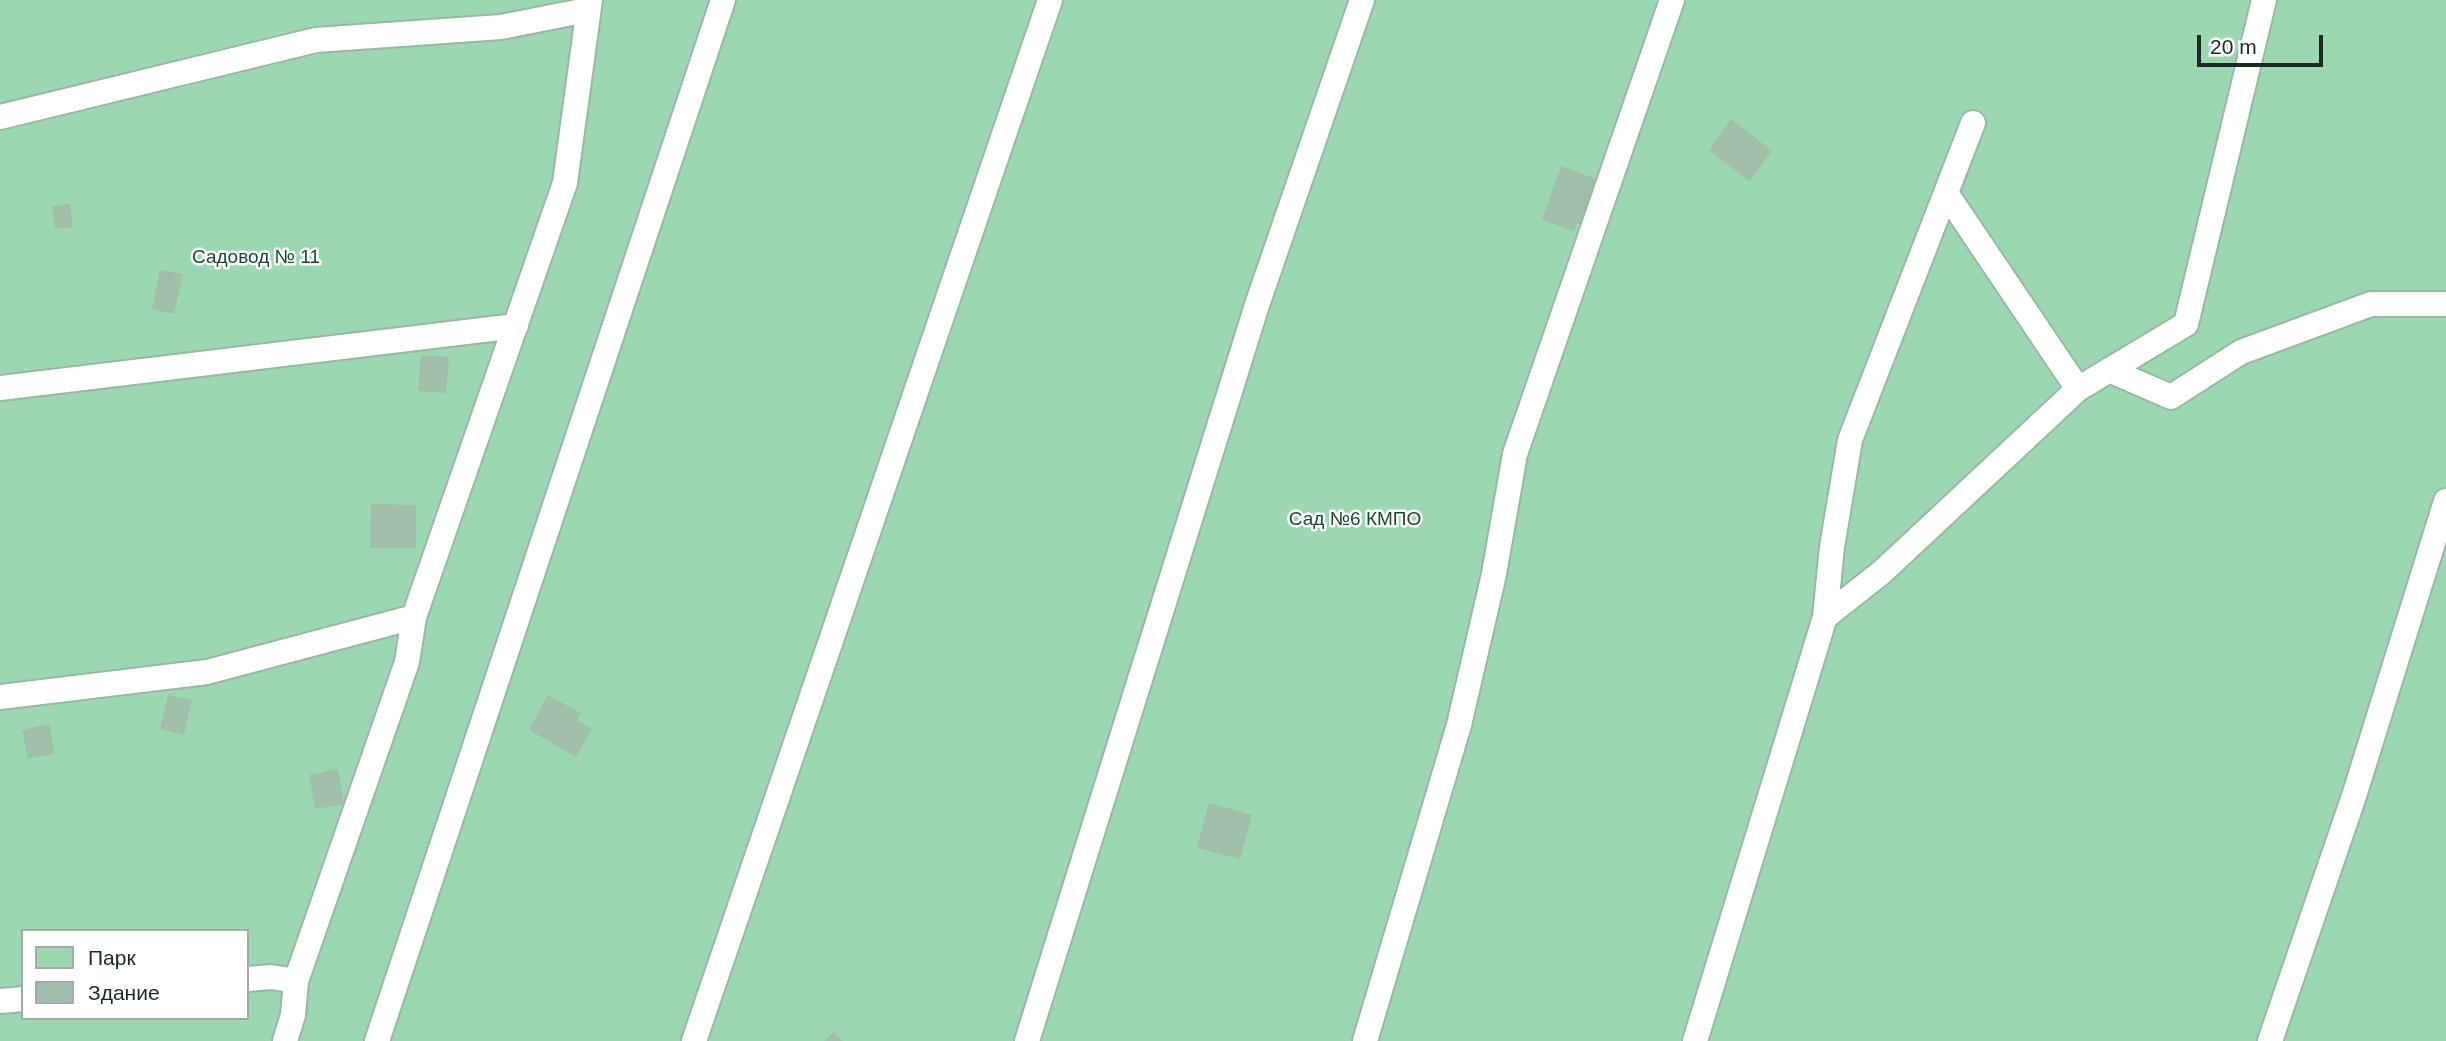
<!DOCTYPE html>
<meta charset="utf-8">
<style>
body{margin:0}
#map{position:relative;width:2446px;height:1041px;overflow:hidden;background:#d6f5e1;font-family:Arial,sans-serif}
canvas{display:block}
.legend{position:absolute;left:21px;top:929px;width:228px;height:91px;box-sizing:border-box;background:#fff;border:2px solid #a5a9a7;margin:0;padding:9px 12px;list-style:none;font-size:21px;color:#1e2922}
.legend li{display:flex;align-items:center;gap:14px;height:35px}
.legend b{width:35px;border:2px solid #a5a9a7}
.scale{position:absolute;left:2197px;top:35px;width:126px;height:32px;box-sizing:border-box;border:4px solid #1e2922;border-top:0;padding-left:9px;font-size:21px;line-height:24px;white-space:nowrap;color:#1e2922;-webkit-text-stroke:5px #fff;paint-order:stroke}
</style>
<div id="map">
<canvas width="2446" height="1041"></canvas>
<ul class="legend">
<li><b style="height:19px;background:#9bd8b1"></b>Парк</li>
<li><b style="height:19px;background:#a0beaa"></b>Здание</li>
</ul>
<div class="scale">20 m</div>
</div>
<script>
const ctx = document.querySelector('canvas').getContext('2d');
ctx.lineJoin = 'round';
function fill(path, color) { ctx.fillStyle = color; ctx.fill(path, 'evenodd'); }
function stroke(path, color, width, dash) { ctx.strokeStyle = color; ctx.lineWidth = width; ctx.lineCap = dash ? 'butt' : 'round'; ctx.setLineDash(dash || []); ctx.stroke(path); }
function label(font, color, halo, rows, align = 'center') {
  ctx.font = font + ' Arial,sans-serif'; ctx.lineWidth = 5; ctx.setLineDash([]); ctx.textBaseline = 'middle'; ctx.strokeStyle = halo; ctx.fillStyle = color; for (const [text, x, y, turn = 0] of rows) {
    ctx.save(); ctx.translate(x, y); ctx.rotate((+turn || 0) * Math.PI / 180); ctx.textAlign = isNaN(turn) ? turn : align; if (halo) ctx.strokeText(text, 0, 0); ctx.fillText(text, 0, 0); ctx.restore();
  }
}
fill(new Path2D(`
 M 0,0 L 2446,0 L 2446,1041 L 0,1041 ZM 23,931 L 247,931 L 247,1018 L 23,1018 Z`), '#9bd8b1');
fill(new Path2D(`
 M 1731,119 L 1772,151 L 1750,181 L 1709,150 Z
 M 1561,166 L 1604,182 L 1587,227 L 1577,223 L 1574,231 L 1542,220 Z
 M 70,204 L 73,227 L 55,229 L 52,206 Z
 M 160,270 L 183,274 L 174,314 L 152,309 Z
 M 421,355 L 449,357 L 446,393 L 418,391 Z
 M 371,504 L 416,505 L 416,548 L 370,548 Z
 M 168,695 L 192,700 L 184,735 L 160,729 Z
 M 548,695 L 581,713 L 577,721 L 592,729 L 576,757 L 529,730 Z
 M 49,724 L 55,753 L 28,759 L 22,730 Z
 M 338,769 L 344,804 L 315,809 L 309,775 Z
 M 1209,803 L 1252,815 L 1240,859 L 1197,848 Z
 M 834,1032 L 843,1041 L 824,1041 Z`), '#a0beaa');
const lane = new Path2D(`
 M 0,117 L 316,40 L 501,27 L 587,10
 M 1946,193 L 2078,389
 M 2109,370 L 2171,397 L 2241,352 L 2371,304 L 2446,304
 M 0,388 L 516,326
 M 1825,617 L 1882,572 L 2078,389 L 2186,324 L 2264,0
 M 0,697 L 207,672 L 414,617 L 565,183 L 590,0
 M 247,979 L 271,977 L 296,981 L 301,966
 M 0,1001 L 23,999
 M 285,1041 L 293,1015 L 296,981 L 407,662 L 414,617
 M 377,1041 L 723,0
 M 694,1041 L 1050,0
 M 1027,1041 L 1257,305 L 1362,0
 M 1365,1041 L 1459,725 L 1494,574 L 1515,454 L 1672,0
 M 1695,1041 L 1825,617 L 1832,547 L 1850,440 L 1973,123
 M 2270,1041 L 2354,796 L 2446,501`);
stroke(lane, '#9ab7a4', 28);
stroke(lane, '#fff', 24);
label('19px', '#1e4830', '#fff', [
 ["Садовод № 11",256,258],
 ["Сад №6 КМПО",1355,520]
]);
</script>
